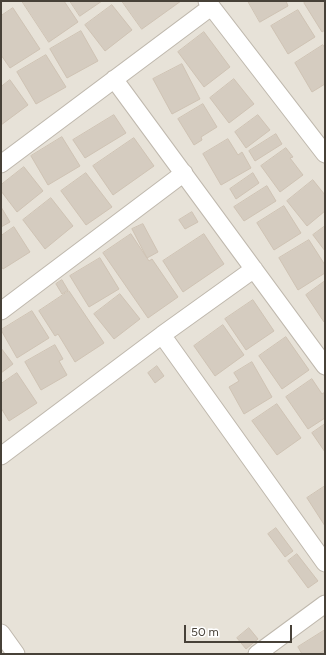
<!DOCTYPE html>
<style>
body{margin:0}
#map{position:relative;width:326px;height:655px;overflow:hidden;background:#f4f1ea;font-family:Figtree,sans-serif}
canvas{display:block}
.frame{position:absolute;inset:0;border:2px solid #474138;pointer-events:none}
.scale{position:absolute;left:184px;top:625px;width:108px;height:18px;box-sizing:border-box;border:2px solid #474138;border-top:0;padding-left:5px;font-size:12px;line-height:14px;white-space:nowrap;color:#474138;-webkit-text-stroke:3px #fff;paint-order:stroke}
</style>
<div id="map">
<canvas width="326" height="655"></canvas>
<div class="frame"></div>
<div class="scale">50 m</div>
</div>
<script>
const ctx = document.querySelector('canvas').getContext('2d');
ctx.lineJoin = 'round';
function fill(path, color) { ctx.fillStyle = color; ctx.fill(path, 'evenodd'); }
function stroke(path, color, width, dash) { ctx.strokeStyle = color; ctx.lineWidth = width; ctx.lineCap = dash ? 'butt' : 'round'; ctx.setLineDash(dash || []); ctx.stroke(path); }
fill(new Path2D(`
 M 1,1 L 325,1 L 325,654 L 1,654 Z`), '#e7e2d8');
const building = new Path2D(`
 M 22,1 L 64,1 L 78,22 L 49,42 Z
 M 70,1 L 102,1 L 80,16 Z
 M 122,1 L 181,1 L 142,29 Z
 M 248,1 L 286,1 L 288,6 L 260,22 Z
 M 308,1 L 325,1 L 325,30 L 322,32 L 304,3 Z
 M 112,5 L 132,30 L 105,51 L 85,25 Z
 M 13,8 L 40,49 L 10,68 L 1,55 L 1,16 Z
 M 298,10 L 315,37 L 288,54 L 271,26 Z
 M 81,31 L 98,61 L 67,78 L 50,49 Z
 M 204,32 L 230,67 L 204,87 L 178,52 Z
 M 323,45 L 325,48 L 325,84 L 312,92 L 295,63 Z
 M 46,55 L 66,87 L 36,104 L 17,72 Z
 M 182,64 L 200,99 L 172,114 L 153,79 Z
 M 234,79 L 254,104 L 229,123 L 210,98 Z
 M 10,80 L 28,105 L 1,125 L 1,87 Z
 M 203,104 L 217,127 L 201,137 L 202,140 L 194,145 L 178,119 Z
 M 114,115 L 126,133 L 85,158 L 73,140 Z
 M 258,115 L 270,130 L 246,148 L 235,132 Z
 M 276,134 L 282,144 L 255,161 L 249,151 Z
 M 62,137 L 80,166 L 48,185 L 31,156 Z
 M 134,138 L 154,166 L 113,195 L 93,166 Z
 M 228,139 L 238,155 L 242,152 L 251,168 L 221,185 L 203,154 Z
 M 286,148 L 293,157 L 290,158 L 303,175 L 280,192 L 261,166 Z
 M 24,167 L 43,191 L 17,212 L 1,191 L 1,185 Z
 M 86,173 L 112,207 L 86,225 L 61,191 Z
 M 253,173 L 259,183 L 236,199 L 230,189 Z
 M 313,180 L 325,195 L 325,211 L 307,226 L 287,201 Z
 M 267,186 L 276,201 L 244,221 L 234,207 Z
 M 51,198 L 73,226 L 45,249 L 23,220 Z
 M 284,206 L 301,233 L 274,250 L 257,223 Z
 M 1,207 L 10,222 L 1,227 Z
 M 192,212 L 198,222 L 185,229 L 179,220 Z
 M 143,224 L 158,252 L 147,258 L 132,229 Z
 M 325,226 L 325,251 L 313,235 Z
 M 14,227 L 30,252 L 3,269 L 1,266 L 1,236 Z
 M 131,234 L 149,261 L 152,259 L 178,297 L 148,318 L 103,253 Z
 M 204,234 L 224,264 L 183,292 L 163,261 Z
 M 309,240 L 325,265 L 325,273 L 298,290 L 279,258 Z
 M 100,258 L 119,289 L 89,307 L 70,276 Z
 M 62,280 L 68,290 L 62,294 L 56,284 Z
 M 325,281 L 325,321 L 324,322 L 306,295 Z
 M 69,291 L 104,343 L 75,362 L 58,334 L 55,336 L 39,311 Z
 M 120,294 L 140,319 L 114,339 L 94,314 Z
 M 253,300 L 274,331 L 246,350 L 225,319 Z
 M 32,311 L 49,338 L 17,358 L 1,330 Z
 M 223,325 L 244,355 L 215,376 L 194,346 Z
 M 286,337 L 309,370 L 282,389 L 259,356 Z
 M 55,345 L 63,359 L 59,361 L 67,375 L 41,390 L 25,362 Z
 M 1,348 L 13,364 L 1,373 Z
 M 252,362 L 272,397 L 244,414 L 229,387 L 239,381 L 234,373 Z
 M 157,366 L 164,376 L 155,383 L 148,373 Z
 M 17,373 L 37,403 L 9,421 L 1,408 L 1,384 Z
 M 312,379 L 322,394 L 325,392 L 325,418 L 308,429 L 286,397 Z
 M 277,404 L 301,438 L 277,455 L 252,421 Z
 M 325,424 L 325,452 L 312,433 Z
 M 325,486 L 325,526 L 307,498 Z
 M 276,528 L 293,551 L 285,557 L 268,534 Z
 M 297,554 L 318,581 L 308,588 L 288,561 Z
 M 249,628 L 258,639 L 246,649 L 237,638 Z
 M 325,630 L 325,654 L 302,654 L 298,647 Z`);
fill(building, '#d5ccc0');
stroke(building, '#cfc3b4', 1);
const minor = new Path2D(`
 M 207,1 L 325,154
 M 114,79 L 325,366
 M 1,164 L 211,7
 M 1,311 L 184,173
 M 162,335 L 325,563
 M 1,456 L 162,335 L 254,269
 M 1,633 L 16,654
 M 257,654 L 325,604`);
stroke(minor, '#bfb8ad', 19);
stroke(minor, '#fff', 17);
</script>
